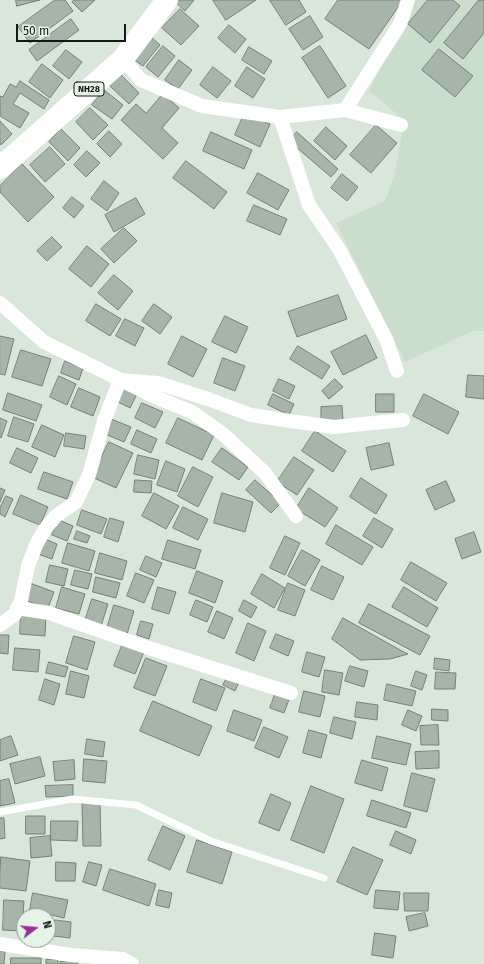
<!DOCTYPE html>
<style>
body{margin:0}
#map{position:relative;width:484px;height:964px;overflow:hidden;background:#d9e6da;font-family:"Fira Sans",sans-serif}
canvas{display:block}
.north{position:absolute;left:16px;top:908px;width:40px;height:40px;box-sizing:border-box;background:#e6f3e7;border:1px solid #929b93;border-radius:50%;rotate:74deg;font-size:11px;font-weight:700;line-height:16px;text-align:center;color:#141814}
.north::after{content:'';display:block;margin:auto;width:14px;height:18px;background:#973297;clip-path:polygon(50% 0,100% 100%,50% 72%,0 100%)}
.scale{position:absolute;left:16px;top:24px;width:110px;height:18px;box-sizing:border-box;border:2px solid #141814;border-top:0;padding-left:5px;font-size:12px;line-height:14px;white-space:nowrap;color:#141814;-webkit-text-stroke:3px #e6f3e7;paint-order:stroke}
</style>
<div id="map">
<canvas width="484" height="964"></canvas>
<div class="north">N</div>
<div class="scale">50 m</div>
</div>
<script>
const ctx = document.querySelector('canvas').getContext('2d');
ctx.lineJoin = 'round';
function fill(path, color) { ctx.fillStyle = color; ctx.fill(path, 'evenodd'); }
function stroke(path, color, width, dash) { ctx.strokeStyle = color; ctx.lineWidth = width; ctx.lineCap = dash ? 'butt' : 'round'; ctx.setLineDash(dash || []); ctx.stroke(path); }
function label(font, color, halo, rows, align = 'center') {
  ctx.font = font + ' "Fira Sans",sans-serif'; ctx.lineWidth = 4; ctx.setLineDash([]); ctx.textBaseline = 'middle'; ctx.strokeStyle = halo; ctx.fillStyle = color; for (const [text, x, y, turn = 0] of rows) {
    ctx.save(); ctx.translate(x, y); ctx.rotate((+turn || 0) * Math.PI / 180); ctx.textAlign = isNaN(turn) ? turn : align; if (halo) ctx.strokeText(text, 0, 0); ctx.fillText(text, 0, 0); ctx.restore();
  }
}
fill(new Path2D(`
 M 414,0 L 484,0 L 484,331 L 473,331 L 405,362 L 336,223 L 385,201 L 395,174 L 404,120 L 369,91 Z`), '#cbdecc');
const building = new Path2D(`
 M 16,0 L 40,0 L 17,6 Z
 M 55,0 L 65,0 L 73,11 L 30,43 L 18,27 Z
 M 75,0 L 95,0 L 82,12 L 72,2 Z
 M 176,0 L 194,0 L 185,11 L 175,2 Z
 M 213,0 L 256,0 L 226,20 Z
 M 270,0 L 299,0 L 306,12 L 286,25 Z
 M 338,0 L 403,0 L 369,49 L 325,19 Z
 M 428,0 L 453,0 L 460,6 L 430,43 L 408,24 Z
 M 479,0 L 484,0 L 484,33 L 463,59 L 444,43 Z
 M 180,9 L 199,26 L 181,45 L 162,28 Z
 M 310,16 L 323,37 L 303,50 L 289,29 Z
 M 71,19 L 79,30 L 37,61 L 29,50 Z
 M 229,25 L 246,39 L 235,53 L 218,38 Z
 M 150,36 L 160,45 L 143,66 L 132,58 Z
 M 163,46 L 175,56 L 158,77 L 146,67 Z
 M 320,46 L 346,86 L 328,98 L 302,58 Z
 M 249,47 L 272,61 L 264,74 L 242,60 Z
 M 439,49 L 473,76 L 455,97 L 422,70 Z
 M 66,50 L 82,62 L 69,79 L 53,66 Z
 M 179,60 L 192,70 L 178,89 L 165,80 Z
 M 42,64 L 63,80 L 50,98 L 29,82 Z
 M 213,67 L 231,81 L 217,98 L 200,85 Z
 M 247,67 L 265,79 L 253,98 L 235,86 Z
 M 120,74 L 139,93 L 129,104 L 109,85 Z
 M 20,81 L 49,100 L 44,109 L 20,93 L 13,104 L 29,113 L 20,128 L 0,116 L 0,96 L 3,97 L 10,84 L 16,87 Z
 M 104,90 L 123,105 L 112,119 L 92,105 Z
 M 163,94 L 179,108 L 162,128 L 178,143 L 163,159 L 121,120 L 136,104 L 146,113 Z
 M 90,108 L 108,125 L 93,140 L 76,122 Z
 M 245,112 L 270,124 L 260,147 L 235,135 Z
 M 0,121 L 12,134 L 1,145 L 0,143 Z
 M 376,125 L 397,143 L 371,173 L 350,155 Z
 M 326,127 L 347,146 L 335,160 L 314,141 Z
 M 61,129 L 80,148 L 68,161 L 49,142 Z
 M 109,131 L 122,144 L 110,157 L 97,144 Z
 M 211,132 L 252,150 L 244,169 L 203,151 Z
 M 297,132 L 338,169 L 331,177 L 289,141 Z
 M 50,147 L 65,164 L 45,182 L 30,165 Z
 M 87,151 L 100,163 L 86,177 L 74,165 Z
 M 186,161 L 227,192 L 214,209 L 173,178 Z
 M 22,164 L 54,197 L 28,222 L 0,192 L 0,186 Z
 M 258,173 L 289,190 L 278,210 L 247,193 Z
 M 342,174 L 358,187 L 347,201 L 331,188 Z
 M 104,181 L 119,193 L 107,211 L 91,199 Z
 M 72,197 L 84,206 L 74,218 L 63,208 Z
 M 136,198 L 145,214 L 114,232 L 105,215 Z
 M 254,205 L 287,219 L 280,235 L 247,221 Z
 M 124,228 L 137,241 L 114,263 L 101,249 Z
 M 52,237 L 62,247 L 47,261 L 37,251 Z
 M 87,246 L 109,264 L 91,287 L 69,269 Z
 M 114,275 L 133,291 L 118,310 L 98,293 Z
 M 338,295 L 347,319 L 297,337 L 288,312 Z
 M 96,304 L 121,319 L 110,336 L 86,321 Z
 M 154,304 L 172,317 L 160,334 L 142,321 Z
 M 225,316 L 248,327 L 236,353 L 212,342 Z
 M 125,319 L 144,328 L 135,346 L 116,336 Z
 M 366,335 L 377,358 L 343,375 L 331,352 Z
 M 0,336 L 14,339 L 5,375 L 0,374 Z
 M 182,336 L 207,349 L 193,377 L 168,364 Z
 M 298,346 L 330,366 L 322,379 L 290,359 Z
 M 21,350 L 51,359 L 42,386 L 12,377 Z
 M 223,358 L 245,366 L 235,391 L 214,383 Z
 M 65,361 L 83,368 L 79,380 L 61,373 Z
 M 468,375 L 484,376 L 484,399 L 466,397 Z
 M 59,376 L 76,384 L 67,405 L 50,397 Z
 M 279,379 L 295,386 L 289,399 L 273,391 Z
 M 335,379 L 343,387 L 329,399 L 322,391 Z
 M 121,386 L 137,394 L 130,408 L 114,400 Z
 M 79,388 L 100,397 L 93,416 L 71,407 Z
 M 8,393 L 42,405 L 36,421 L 3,410 Z
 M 273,394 L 294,404 L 289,415 L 268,405 Z
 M 376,394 L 394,394 L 394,412 L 376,412 Z
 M 424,394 L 459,412 L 448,434 L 413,416 Z
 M 142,403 L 163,412 L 155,428 L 135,418 Z
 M 342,406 L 343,421 L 321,421 L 321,407 Z
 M 14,417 L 34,424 L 28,442 L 8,436 Z
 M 0,418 L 7,421 L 1,438 L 0,437 Z
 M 178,418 L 214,435 L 202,460 L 166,443 Z
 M 111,419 L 131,427 L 124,442 L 105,434 Z
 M 42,425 L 64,435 L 55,457 L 32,447 Z
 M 137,430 L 157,439 L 151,453 L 131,444 Z
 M 315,431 L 346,451 L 333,472 L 302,451 Z
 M 66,433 L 86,436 L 84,449 L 64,446 Z
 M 109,442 L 133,453 L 116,488 L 92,477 Z
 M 389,443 L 394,465 L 371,470 L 366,448 Z
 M 17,448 L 38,458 L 31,473 L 10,463 Z
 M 222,448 L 248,467 L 239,480 L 212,462 Z
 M 138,455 L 159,460 L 155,479 L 134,474 Z
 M 294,457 L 314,470 L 297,495 L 277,482 Z
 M 166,461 L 185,469 L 177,492 L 157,485 Z
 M 193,467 L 213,477 L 198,507 L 178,496 Z
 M 44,472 L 73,482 L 67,499 L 38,489 Z
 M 361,478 L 387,495 L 376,514 L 350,497 Z
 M 135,480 L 152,481 L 151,493 L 134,492 Z
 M 255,480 L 281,503 L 271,513 L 246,490 Z
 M 446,481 L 455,501 L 435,510 L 426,490 Z
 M 0,488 L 5,490 L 0,502 Z
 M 309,488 L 338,508 L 325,527 L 296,509 Z
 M 154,493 L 179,506 L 166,529 L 142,516 Z
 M 222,493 L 253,502 L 245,532 L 214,523 Z
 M 21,495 L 48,507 L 40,525 L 13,514 Z
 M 6,496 L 13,499 L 5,517 L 0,514 L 0,508 Z
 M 183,507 L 208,519 L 198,540 L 173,528 Z
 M 82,510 L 107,519 L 101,534 L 77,525 Z
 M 110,518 L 124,522 L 118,542 L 104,537 Z
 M 374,518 L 393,529 L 382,548 L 363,536 Z
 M 59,520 L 73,526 L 67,541 L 52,535 Z
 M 336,525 L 373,547 L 362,565 L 326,544 Z
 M 77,531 L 90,536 L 87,543 L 74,539 Z
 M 474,532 L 481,552 L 462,559 L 455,539 Z
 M 285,536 L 300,543 L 285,575 L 270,568 Z
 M 43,538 L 57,544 L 52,559 L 38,554 Z
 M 168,540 L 201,550 L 195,569 L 162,559 Z
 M 68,543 L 95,551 L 89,571 L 62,563 Z
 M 302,550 L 320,560 L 305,586 L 288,576 Z
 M 100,553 L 127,561 L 122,580 L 95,573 Z
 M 146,556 L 162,563 L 156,577 L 140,570 Z
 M 411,562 L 447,583 L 436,601 L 401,580 Z
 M 50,565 L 68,569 L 64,586 L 46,582 Z
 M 322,566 L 344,577 L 333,600 L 311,590 Z
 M 75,570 L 92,574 L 88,589 L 71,585 Z
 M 197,571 L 223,581 L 215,603 L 189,593 Z
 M 136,573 L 154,580 L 144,603 L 127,596 Z
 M 262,574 L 285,588 L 274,608 L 251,594 Z
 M 96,577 L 120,583 L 116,598 L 93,592 Z
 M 30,583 L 54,592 L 48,608 L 24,600 Z
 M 288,583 L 305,590 L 295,616 L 278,610 Z
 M 62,587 L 85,594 L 79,614 L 56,608 Z
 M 158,587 L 176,592 L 169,614 L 152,609 Z
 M 404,587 L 438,608 L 427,627 L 392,607 Z
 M 92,599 L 108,604 L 101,626 L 85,621 Z
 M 196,600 L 213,607 L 207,622 L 190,615 Z
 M 244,600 L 257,607 L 251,618 L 239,611 Z
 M 369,604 L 430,636 L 420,655 L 359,623 Z
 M 114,605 L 134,611 L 127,634 L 107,629 Z
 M 217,611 L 233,618 L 224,639 L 208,632 Z
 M 21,614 L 46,615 L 45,636 L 20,634 Z
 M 343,618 L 402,651 L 408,654 L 390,659 L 360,660 L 332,639 Z
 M 141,621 L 153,624 L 149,639 L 137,635 Z
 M 248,623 L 266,631 L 254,661 L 236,653 Z
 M 276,634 L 294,641 L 288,656 L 270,648 Z
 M 0,635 L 9,635 L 8,654 L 0,653 Z
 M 74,636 L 95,642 L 87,670 L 66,663 Z
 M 123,643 L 144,652 L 135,674 L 114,666 Z
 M 15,648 L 40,650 L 38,672 L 13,670 Z
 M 307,652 L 325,657 L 319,677 L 302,672 Z
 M 146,658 L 167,666 L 155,696 L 134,688 Z
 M 435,658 L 450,660 L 449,671 L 434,669 Z
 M 49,662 L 68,667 L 65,677 L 46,673 Z
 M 350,666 L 368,671 L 364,687 L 345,681 Z
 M 325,670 L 343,673 L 339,695 L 322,692 Z
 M 71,671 L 89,676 L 84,698 L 66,694 Z
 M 416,671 L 427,675 L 422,690 L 411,686 Z
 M 436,672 L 456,673 L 455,689 L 435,689 Z
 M 228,676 L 239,682 L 235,691 L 223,685 Z
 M 45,679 L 60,684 L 54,705 L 39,700 Z
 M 201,679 L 225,688 L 216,711 L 193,702 Z
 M 387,684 L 416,691 L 412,706 L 384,700 Z
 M 304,691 L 325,696 L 320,717 L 299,712 Z
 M 276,692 L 290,697 L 284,713 L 270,708 Z
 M 153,701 L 212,726 L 199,756 L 140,731 Z
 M 357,702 L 378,705 L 377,720 L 355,717 Z
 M 432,709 L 448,710 L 448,721 L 432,720 Z
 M 234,710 L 262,720 L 254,741 L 227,731 Z
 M 408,710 L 422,716 L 416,731 L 402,725 Z
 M 334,717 L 356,722 L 352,739 L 330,733 Z
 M 438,725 L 439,745 L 421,745 L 420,726 Z
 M 264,727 L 288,737 L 279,758 L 255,748 Z
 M 309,730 L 327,735 L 321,758 L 303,753 Z
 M 11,736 L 18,755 L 0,761 L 0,740 Z
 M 377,736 L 411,744 L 406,765 L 372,758 Z
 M 87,739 L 105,742 L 103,757 L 85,754 Z
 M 439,751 L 439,768 L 416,769 L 415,752 Z
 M 40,757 L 45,776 L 15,784 L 10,764 Z
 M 84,759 L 107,761 L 105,783 L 83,781 Z
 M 74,760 L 75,779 L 55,781 L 53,762 Z
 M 362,760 L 388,768 L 382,791 L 355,783 Z
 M 412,773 L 435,779 L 427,812 L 404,806 Z
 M 9,779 L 15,803 L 0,806 L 0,781 Z
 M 73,785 L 73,796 L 46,797 L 45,786 Z
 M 311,786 L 344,799 L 324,853 L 291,840 Z
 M 271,794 L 291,803 L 279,831 L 259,823 Z
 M 372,800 L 411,813 L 406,828 L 367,816 Z
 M 100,803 L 101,846 L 83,846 L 82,804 Z
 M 26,816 L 45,816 L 45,834 L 26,834 Z
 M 0,818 L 4,818 L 5,838 L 0,839 Z
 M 51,821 L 78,821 L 77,841 L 51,840 Z
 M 163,826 L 185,836 L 170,870 L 148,860 Z
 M 396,831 L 416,840 L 411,854 L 390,845 Z
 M 50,836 L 52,856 L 31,858 L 30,838 Z
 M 197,840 L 232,852 L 222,884 L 187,872 Z
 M 353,847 L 383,860 L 367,895 L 337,882 Z
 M 1,857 L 30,861 L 26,891 L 0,888 Z
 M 56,862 L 76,863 L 75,881 L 56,881 Z
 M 89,862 L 102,865 L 96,886 L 83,882 Z
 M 110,869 L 156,884 L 149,906 L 103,890 Z
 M 159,890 L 172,893 L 169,908 L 156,905 Z
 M 376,890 L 400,892 L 398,910 L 374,908 Z
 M 33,893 L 68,900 L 64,918 L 30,910 Z
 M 404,893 L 429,893 L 428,911 L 405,911 Z
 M 4,900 L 24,901 L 22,931 L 3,930 Z
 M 425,913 L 428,926 L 409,931 L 406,917 Z
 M 55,920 L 71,922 L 70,938 L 53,936 Z
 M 375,933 L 396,936 L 393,958 L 372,955 Z
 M 0,951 L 5,952 L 4,964 L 0,964 Z
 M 11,958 L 41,958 L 41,964 L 11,964 Z
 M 58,959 L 58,964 L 46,964 L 46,960 Z
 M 78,960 L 78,964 L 60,964 L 60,962 Z`);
fill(building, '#a7b4a9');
stroke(building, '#768177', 1);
stroke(new Path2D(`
 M 0,812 L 72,799 L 136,805 L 211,841 L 324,878`), '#fff', 7);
stroke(new Path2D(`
 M 123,59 L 141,80 L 202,106 L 280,117 L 345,110 L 401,125
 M 345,110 L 400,24 L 408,0
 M 280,117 L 309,205 L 339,249 L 386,339 L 397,371
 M 0,303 L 44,342 L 153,396 L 192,412 L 223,434 L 265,473 L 296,516
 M 17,608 L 49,613 L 149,648 L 291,693
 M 0,625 L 15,614 L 21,601 L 28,566 L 36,545 L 45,529 L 56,516 L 76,502 L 89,475 L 104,421 L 120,380 L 158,383 L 208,399 L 251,415 L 290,421 L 334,427 L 403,420
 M 0,944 L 71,955 L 123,959 L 132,964`), '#fff', 14);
stroke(new Path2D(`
 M 0,168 L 123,59 L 167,0`), '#fff', 22);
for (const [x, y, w] of [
 [89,89,30]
]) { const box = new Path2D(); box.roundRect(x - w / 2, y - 7, w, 14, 3); ctx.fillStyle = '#e6f3e7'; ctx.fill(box); stroke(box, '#141814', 1); }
label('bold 9px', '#141814', null, [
 ["NH28",89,89]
]);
</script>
